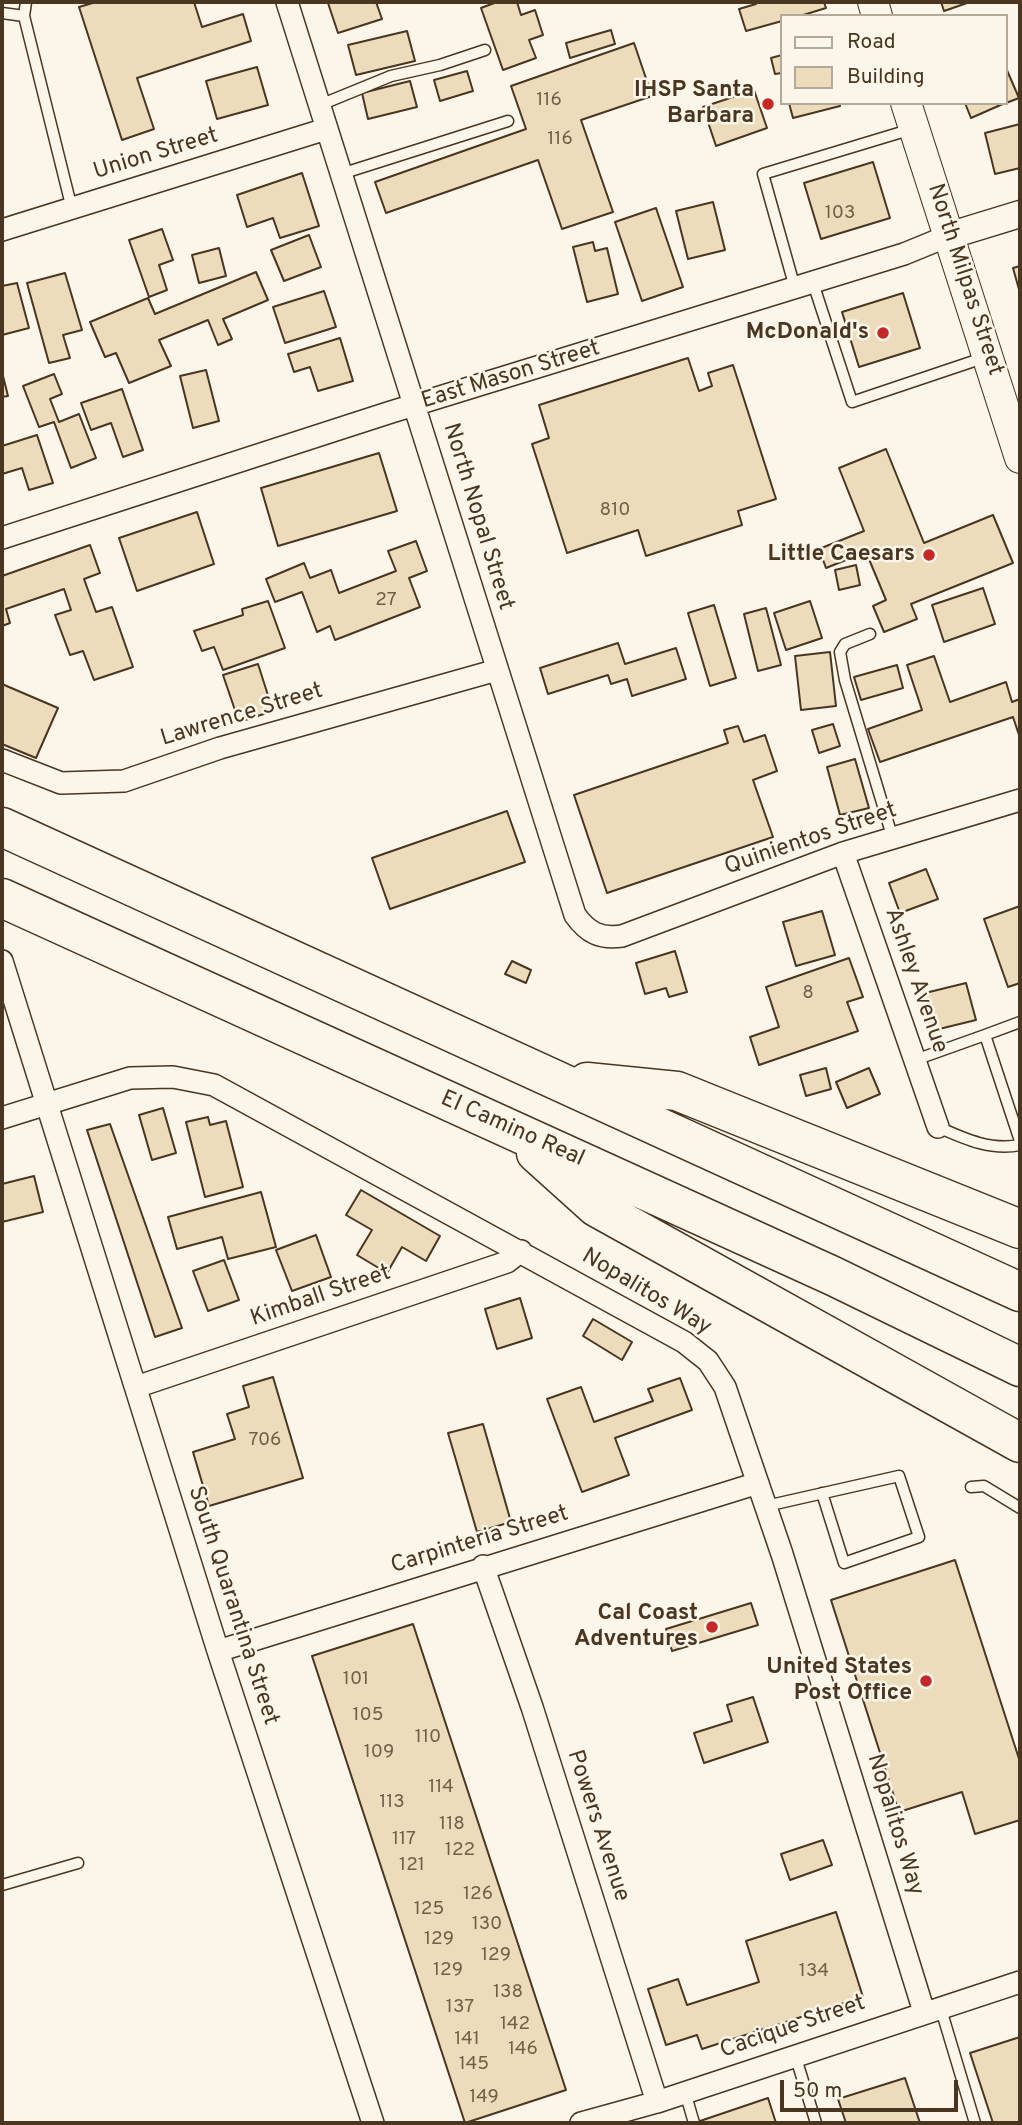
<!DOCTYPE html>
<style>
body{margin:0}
#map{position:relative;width:1022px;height:2125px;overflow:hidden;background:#fbf6e9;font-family:Overpass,sans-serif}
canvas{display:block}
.frame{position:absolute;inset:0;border:4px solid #4a3520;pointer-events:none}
.legend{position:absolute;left:780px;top:14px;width:228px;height:91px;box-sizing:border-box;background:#fbf6e9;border:2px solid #b4a999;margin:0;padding:9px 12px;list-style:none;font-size:21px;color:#4a3520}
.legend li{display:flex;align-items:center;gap:14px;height:35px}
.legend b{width:35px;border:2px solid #b4a999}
.scale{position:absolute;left:780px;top:2080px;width:178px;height:32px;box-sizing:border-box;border:4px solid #4a3520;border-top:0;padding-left:9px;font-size:21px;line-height:24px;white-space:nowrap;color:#4a3520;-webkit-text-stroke:5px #fbf6e9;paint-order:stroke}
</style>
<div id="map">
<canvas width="1022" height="2125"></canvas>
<div class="frame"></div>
<ul class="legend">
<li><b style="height:9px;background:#fbf6e9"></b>Road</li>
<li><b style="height:19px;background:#ecdcbc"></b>Building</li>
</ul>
<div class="scale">50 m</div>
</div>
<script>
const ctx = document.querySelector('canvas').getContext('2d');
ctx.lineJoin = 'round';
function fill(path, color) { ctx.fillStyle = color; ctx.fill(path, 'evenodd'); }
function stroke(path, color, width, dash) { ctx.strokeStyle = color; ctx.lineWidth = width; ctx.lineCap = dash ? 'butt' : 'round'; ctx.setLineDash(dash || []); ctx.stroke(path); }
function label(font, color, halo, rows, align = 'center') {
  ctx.font = font + ' Overpass,sans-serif'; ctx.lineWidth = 5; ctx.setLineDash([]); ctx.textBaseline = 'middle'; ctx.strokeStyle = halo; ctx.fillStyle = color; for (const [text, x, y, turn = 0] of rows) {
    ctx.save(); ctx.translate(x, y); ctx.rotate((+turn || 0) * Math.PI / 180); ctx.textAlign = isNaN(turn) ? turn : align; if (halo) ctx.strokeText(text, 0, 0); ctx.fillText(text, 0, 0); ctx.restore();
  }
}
const building = new Path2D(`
 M 96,2 L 194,2 L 202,27 L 243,14 L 251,41 L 137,78 L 154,129 L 122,140 L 79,7 Z
 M 376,2 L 382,19 L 338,33 L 328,3 Z
 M 497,2 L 517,2 L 521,15 L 535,10 L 543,35 L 529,40 L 536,58 L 503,70 L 481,8 Z
 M 756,2 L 824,2 L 826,8 L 800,16 L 782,16 L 782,21 L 746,31 L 739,9 L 756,4 Z
 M 941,2 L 970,2 L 944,11 Z
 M 611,30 L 615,44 L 570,58 L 566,43 Z
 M 407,31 L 415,61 L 356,75 L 348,45 Z
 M 634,43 L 652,96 L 581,120 L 613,212 L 562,229 L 538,160 L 386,213 L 375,182 L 526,129 L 511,86 Z
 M 782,55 L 782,73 L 775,74 L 771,58 Z
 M 257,67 L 268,105 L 217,119 L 206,81 Z
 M 1006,68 L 1019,98 L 1006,103 Z
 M 467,71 L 473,91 L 440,101 L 434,80 Z
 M 410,81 L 417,107 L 368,119 L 362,93 Z
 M 754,90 L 767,128 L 716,146 L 703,107 Z
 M 789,103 L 840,103 L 840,106 L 793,118 Z
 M 965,103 L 1005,103 L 971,118 Z
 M 1020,124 L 1020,168 L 995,174 L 985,133 Z
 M 873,162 L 890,218 L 821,239 L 804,183 Z
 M 302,173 L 319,226 L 280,238 L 273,218 L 247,227 L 237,195 Z
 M 713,202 L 725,250 L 688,259 L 676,211 Z
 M 656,208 L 683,287 L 642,301 L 615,222 Z
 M 162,229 L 173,260 L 159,265 L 167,290 L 149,297 L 129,240 Z
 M 309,235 L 321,267 L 284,281 L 271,250 Z
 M 593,242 L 595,251 L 607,248 L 618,294 L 587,302 L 573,247 Z
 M 219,248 L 226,276 L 199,283 L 192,255 Z
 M 1020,266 L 1020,293 L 1013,268 Z
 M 256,272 L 268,300 L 223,319 L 232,339 L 218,345 L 208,320 L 159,340 L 171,366 L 129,383 L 116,353 L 105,357 L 90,322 L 148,298 L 155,314 Z
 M 65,273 L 82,330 L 63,335 L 70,358 L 49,363 L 27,283 Z
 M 17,283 L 29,328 L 2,335 L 2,286 Z
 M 324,291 L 336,327 L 285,343 L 273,307 Z
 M 903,293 L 920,348 L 859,367 L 842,312 Z
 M 340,338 L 353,381 L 318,391 L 310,367 L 294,372 L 288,354 Z
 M 688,358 L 699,391 L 712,386 L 708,373 L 733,365 L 776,499 L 738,511 L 742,525 L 646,556 L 638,530 L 567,553 L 532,444 L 549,438 L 539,405 Z
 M 206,370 L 219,421 L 193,428 L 180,376 Z
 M 2,372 L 8,396 L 2,397 Z
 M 54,374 L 62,394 L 50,399 L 59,422 L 79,414 L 96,458 L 71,468 L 54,422 L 39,427 L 23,386 Z
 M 122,389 L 143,450 L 123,457 L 111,423 L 91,430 L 81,403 Z
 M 37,435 L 53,483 L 29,490 L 22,468 L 2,474 L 2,446 Z
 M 886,449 L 924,543 L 993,515 L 1013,563 L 911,604 L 917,619 L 884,632 L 873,606 L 886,600 L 866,552 L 826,568 L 819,549 L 864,531 L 839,468 Z
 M 379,453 L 397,511 L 278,546 L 261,488 Z
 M 197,512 L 214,564 L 137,591 L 119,538 Z
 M 416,541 L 427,571 L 409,578 L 420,607 L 335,640 L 330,626 L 317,632 L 302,592 L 275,602 L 266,579 L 304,563 L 310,578 L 331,570 L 339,593 L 396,571 L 388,551 Z
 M 90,545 L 100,573 L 84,579 L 96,612 L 112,607 L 133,667 L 94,680 L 83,651 L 70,655 L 55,615 L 71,610 L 64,589 L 6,609 L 10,623 L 2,626 L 2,576 Z
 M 856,565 L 860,585 L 839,590 L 835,570 Z
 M 983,588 L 995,624 L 944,642 L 932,605 Z
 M 268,601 L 285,648 L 223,670 L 214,647 L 202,651 L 194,631 L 243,615 L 242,609 Z
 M 810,601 L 822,638 L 786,650 L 774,613 Z
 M 714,605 L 736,678 L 710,686 L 688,613 Z
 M 766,608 L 781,665 L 758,671 L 744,614 Z
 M 618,643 L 625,664 L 676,648 L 686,679 L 632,696 L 627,679 L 611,684 L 608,675 L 548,694 L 540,668 Z
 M 830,652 L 836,706 L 801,710 L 795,656 Z
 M 934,656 L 950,702 L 1006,682 L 1012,702 L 1020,699 L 1020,738 L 1013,717 L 880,762 L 868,729 L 922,710 L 907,665 Z
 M 258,664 L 273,711 L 239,722 L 223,675 Z
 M 897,665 L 903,688 L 861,700 L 854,677 Z
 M 2,684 L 58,708 L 36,758 L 2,744 Z
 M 833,724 L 840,746 L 819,753 L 812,730 Z
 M 738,726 L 744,742 L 765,735 L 777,771 L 753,780 L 773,837 L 607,893 L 574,795 L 728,743 L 724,730 Z
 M 855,759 L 869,808 L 840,815 L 827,767 Z
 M 507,811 L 525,862 L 390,909 L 372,858 Z
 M 926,869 L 938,899 L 900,913 L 889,883 Z
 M 1020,906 L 1020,983 L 1008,987 L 984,919 Z
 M 822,911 L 835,955 L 796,966 L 783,922 Z
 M 675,951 L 687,992 L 669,997 L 666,988 L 645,994 L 636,963 Z
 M 849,958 L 863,997 L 847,1002 L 858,1031 L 759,1065 L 750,1037 L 779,1027 L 766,987 Z
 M 512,961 L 531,970 L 526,983 L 505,974 Z
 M 966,983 L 976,1020 L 931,1031 L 921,994 Z
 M 826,1068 L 831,1089 L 806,1096 L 800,1075 Z
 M 869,1068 L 880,1094 L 847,1108 L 836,1082 Z
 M 163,1108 L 176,1153 L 152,1160 L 139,1115 Z
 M 208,1117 L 210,1125 L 226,1121 L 243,1187 L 205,1197 L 186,1122 Z
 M 110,1124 L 182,1328 L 155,1337 L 87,1130 Z
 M 34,1176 L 43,1212 L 2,1222 L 2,1184 Z
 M 361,1190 L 440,1236 L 426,1261 L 402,1247 L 387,1273 L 357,1255 L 372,1230 L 346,1215 Z
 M 261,1192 L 276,1247 L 228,1259 L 222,1237 L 177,1249 L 168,1217 Z
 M 316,1235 L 331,1277 L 292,1291 L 276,1250 Z
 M 224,1260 L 239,1300 L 208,1311 L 193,1271 Z
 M 520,1298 L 532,1338 L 497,1349 L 485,1309 Z
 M 593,1319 L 632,1342 L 622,1360 L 583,1336 Z
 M 273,1377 L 303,1478 L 209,1506 L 193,1452 L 235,1439 L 227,1414 L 249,1407 L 243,1386 Z
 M 680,1378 L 692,1410 L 615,1438 L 629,1475 L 582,1492 L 547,1399 L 581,1387 L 594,1422 L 653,1401 L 648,1389 Z
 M 483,1424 L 511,1522 L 477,1532 L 448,1433 Z
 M 955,1560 L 1020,1762 L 1020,1820 L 975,1834 L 962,1792 L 899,1812 L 831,1600 Z
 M 751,1603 L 758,1625 L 672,1651 L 666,1629 Z
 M 413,1624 L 566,2090 L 465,2123 L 312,1656 Z
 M 753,1697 L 768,1742 L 704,1763 L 694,1733 L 732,1721 L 727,1705 Z
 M 823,1840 L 832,1865 L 790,1880 L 781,1854 Z
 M 836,1912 L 863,1997 L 702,2049 L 697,2035 L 666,2045 L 648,1989 L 678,1979 L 687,2005 L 759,1982 L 746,1941 Z
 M 1020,2037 L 1020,2123 L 993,2123 L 970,2053 Z
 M 905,2078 L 920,2123 L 846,2123 L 838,2099 Z
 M 768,2098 L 776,2123 L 701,2123 L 700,2121 Z`);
fill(building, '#ecdcbc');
stroke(building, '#4a3520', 2);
const service = new Path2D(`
 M 26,2 L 24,16 L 72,209
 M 2,13 L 24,16
 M 320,105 L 391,76 L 440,65 L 485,50
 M 341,174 L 508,121
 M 813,283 L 852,402 L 986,357
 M 795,288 L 763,174 L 912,129
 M 870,634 L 845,644 L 840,652 L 845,680 L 893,839
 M 985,1035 L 1020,1022
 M 915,1060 L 985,1035 L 1020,1141
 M 938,1127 C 965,1139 991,1151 1020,1145
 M 971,1487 L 984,1486 L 1020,1508
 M 766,1506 L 899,1476 L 919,1537 L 844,1563 L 822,1493
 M 2,1885 L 78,1863
 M 940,2006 L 975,2123
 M 795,2055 L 816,2123
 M 685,2092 L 694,2123`);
const minor = new Path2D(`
 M 287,2 L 575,915 C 588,933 600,939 622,936 L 843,853 L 1020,800
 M 2,230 L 326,129
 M 2,538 L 388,413 L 904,254 L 948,236
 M 2,760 L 61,783 L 124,781 L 220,748 L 497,670
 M 843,853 L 938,1127
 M 2,961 L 218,1651 L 373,2123
 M 2,1118 L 130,1078 L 173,1077 L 214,1085 L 684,1342 L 708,1361 L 725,1387 L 782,1554 L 924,2012
 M 136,1387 L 507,1262 L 521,1251
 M 483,1566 L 532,1707 L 657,2102
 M 218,1651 L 758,1483
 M 581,2123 L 657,2102 L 1020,1982`);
const tertiary = new Path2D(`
 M 948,236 L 1020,214`);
const secondary = new Path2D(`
 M 873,2 L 877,16
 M 906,103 L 1020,458`);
const motorway = new Path2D(`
 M 2,827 L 1020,1292
 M 2,898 L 833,1276 L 1020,1367
 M 587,1082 L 677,1091 L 1020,1229
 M 536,1153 L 596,1207 L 1020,1443`);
stroke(service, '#4a3520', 13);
stroke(minor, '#4a3520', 24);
stroke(tertiary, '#4a3520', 29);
stroke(secondary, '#4a3520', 32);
stroke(motorway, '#4a3520', 41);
stroke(service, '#fbf6e9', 10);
stroke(minor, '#fbf6e9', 21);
stroke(tertiary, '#fbf6e9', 26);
stroke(secondary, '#fbf6e9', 30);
stroke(motorway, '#fbf6e9', 38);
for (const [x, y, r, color] of [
 [768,104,7,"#c62828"],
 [883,333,7,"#c62828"],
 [929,555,7,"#c62828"],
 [712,1627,7,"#c62828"],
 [926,1681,7,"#c62828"]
]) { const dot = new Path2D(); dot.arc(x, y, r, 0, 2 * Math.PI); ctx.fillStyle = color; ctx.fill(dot); stroke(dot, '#fbf6e9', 2.5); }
label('19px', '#725f47', null, [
 ["116",549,101],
 ["116",560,140],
 ["103",840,214],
 ["810",615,511],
 ["27",386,601],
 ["8",808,994],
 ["706",265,1441],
 ["101",356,1680],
 ["105",368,1716],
 ["110",428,1738],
 ["109",379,1753],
 ["114",441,1788],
 ["113",392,1803],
 ["118",452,1825],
 ["117",404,1840],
 ["122",460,1851],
 ["121",412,1866],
 ["126",478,1895],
 ["125",429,1910],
 ["130",487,1925],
 ["129",439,1940],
 ["129",496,1956],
 ["129",448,1971],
 ["134",814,1972],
 ["138",508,1993],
 ["137",460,2008],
 ["142",515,2025],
 ["141",467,2040],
 ["146",523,2050],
 ["145",474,2065],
 ["149",484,2098]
]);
label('bold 23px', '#4a3520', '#fbf6e9', [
 ["IHSP Santa",754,91],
 ["Barbara",754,117],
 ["McDonald's",869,333],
 ["Little Caesars",915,555],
 ["Cal Coast",698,1614],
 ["Adventures",698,1640],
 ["United States",912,1668],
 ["Post Office",912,1694]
], 'right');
label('23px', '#4a3520', '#fbf6e9', [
 ["Union Street",156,155,-17],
 ["North Milpas Street",964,280,72],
 ["East Mason Street",511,376,-17],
 ["North Nopal Street",477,517,73],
 ["Lawrence Street",242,716,-17],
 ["Quinientos Street",811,840,-19],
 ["Ashley Avenue",915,981,71],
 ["El Camino Real",512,1130,24],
 ["Nopalitos Way",646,1293,31],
 ["Kimball Street",321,1297,-19],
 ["Carpinteria Street",480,1541,-17],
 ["South Quarantina Street",232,1606,72],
 ["Nopalitos Way",894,1825,73],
 ["Powers Avenue",597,1826,72],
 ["Cacique Street",793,2028,-19]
]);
</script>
